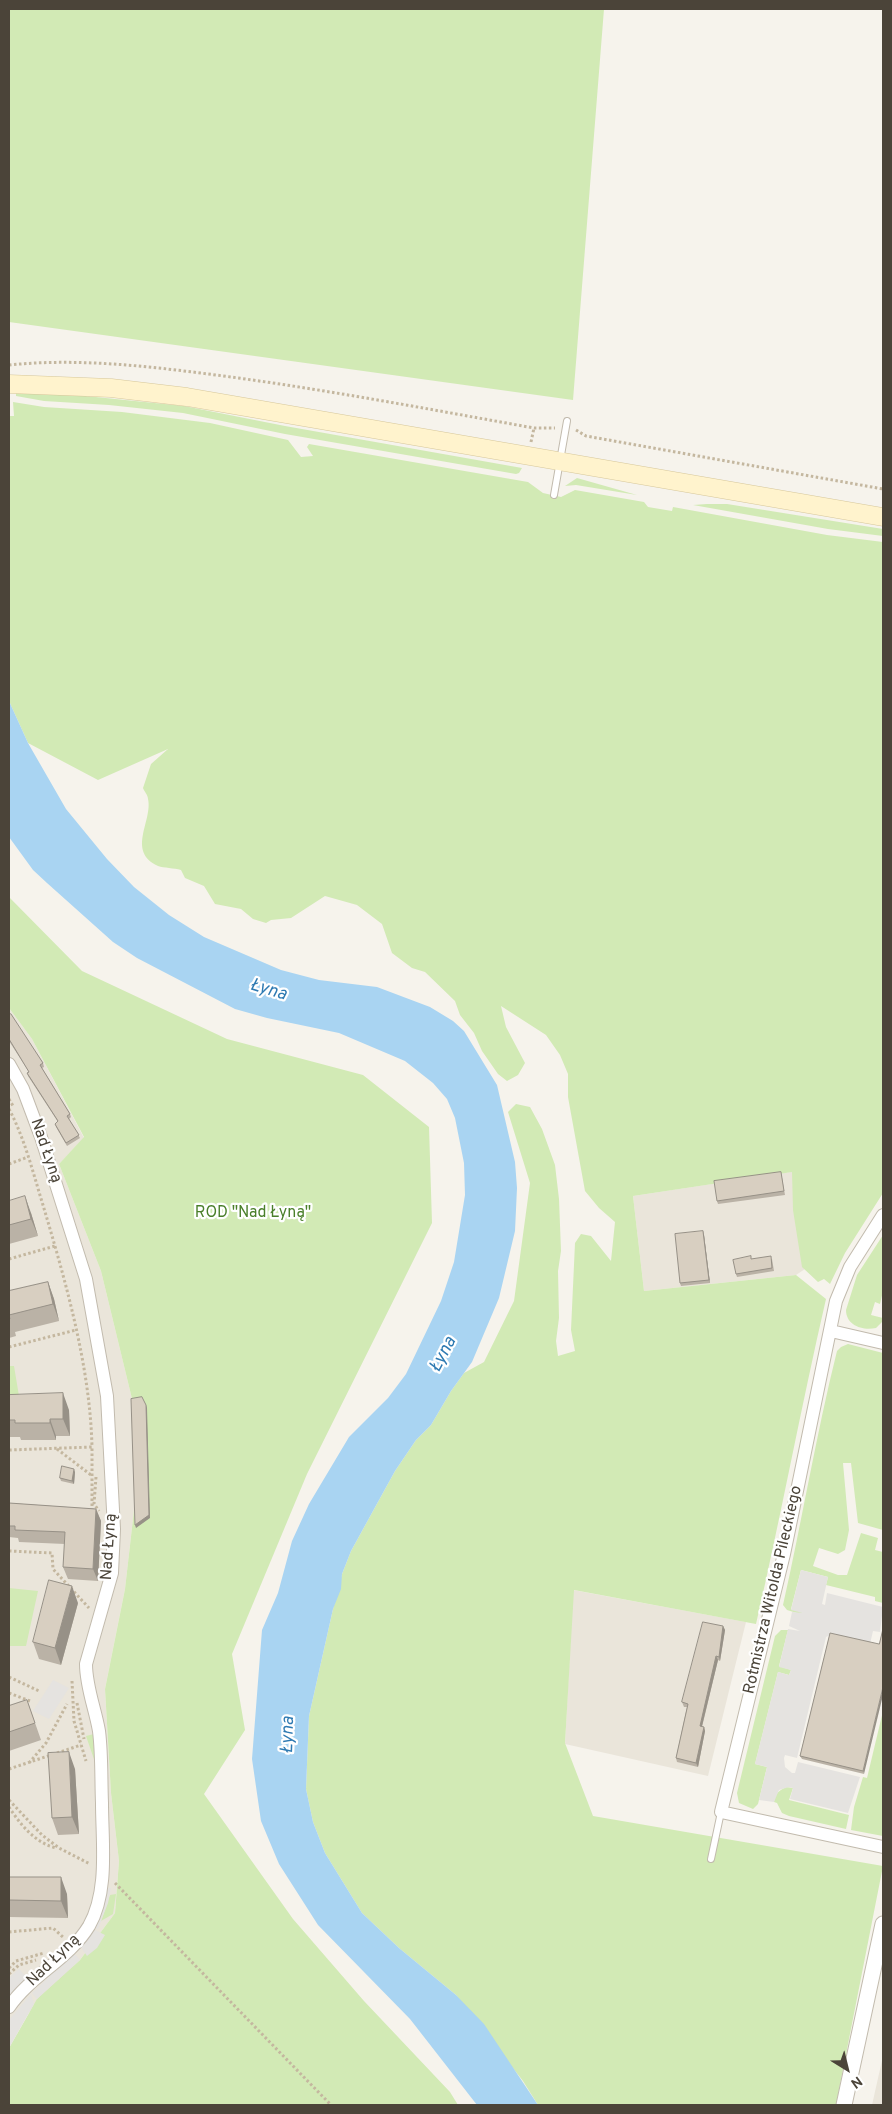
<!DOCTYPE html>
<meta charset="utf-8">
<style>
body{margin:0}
#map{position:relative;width:892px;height:2114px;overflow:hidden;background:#f6f3ec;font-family:Overpass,sans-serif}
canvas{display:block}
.frame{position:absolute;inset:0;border:10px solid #4b4439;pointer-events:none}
.north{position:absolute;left:822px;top:2044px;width:50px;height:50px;-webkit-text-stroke:4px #fff;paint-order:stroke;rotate:144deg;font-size:14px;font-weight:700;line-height:20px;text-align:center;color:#4b4439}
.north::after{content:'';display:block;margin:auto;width:18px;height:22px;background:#4b4439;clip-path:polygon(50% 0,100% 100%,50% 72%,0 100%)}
</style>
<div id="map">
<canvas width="892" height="2114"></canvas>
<div class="frame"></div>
<div class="north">N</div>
</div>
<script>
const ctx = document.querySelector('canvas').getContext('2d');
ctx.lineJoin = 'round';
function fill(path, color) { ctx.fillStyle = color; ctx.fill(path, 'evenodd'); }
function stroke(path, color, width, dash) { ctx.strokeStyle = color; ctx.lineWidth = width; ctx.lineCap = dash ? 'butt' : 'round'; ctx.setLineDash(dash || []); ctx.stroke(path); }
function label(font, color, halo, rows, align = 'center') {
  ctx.font = font + ' Overpass,sans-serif'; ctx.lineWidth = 4.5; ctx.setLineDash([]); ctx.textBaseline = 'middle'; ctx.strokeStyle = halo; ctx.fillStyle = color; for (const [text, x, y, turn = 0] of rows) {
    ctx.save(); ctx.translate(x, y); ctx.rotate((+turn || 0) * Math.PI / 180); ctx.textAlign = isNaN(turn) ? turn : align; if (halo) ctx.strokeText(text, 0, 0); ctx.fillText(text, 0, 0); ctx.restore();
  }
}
fill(new Path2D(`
 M 9,1008 L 32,1039 L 84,1138 L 59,1164 L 101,1271 L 142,1440 L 125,1589 L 105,1689 L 111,1793 L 119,1861 L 115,1913 L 80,1960 L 26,2016 L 9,2048 Z
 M 797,1171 L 808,1267 L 796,1275 L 644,1291 L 633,1196 Z
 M 573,1590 L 746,1622 L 708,1776 L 565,1744 Z
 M 883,2056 L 883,2105 L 872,2105 Z`), '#eae5da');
fill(new Path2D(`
 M 9,9 L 604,9 L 573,400 L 9,322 Z
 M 16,393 L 76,395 L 184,406 L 285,426 L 522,468 L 519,473 L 516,474 L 285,434 L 183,413 L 109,405 L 44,401 L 16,396 Z
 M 13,402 L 44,407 L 122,412 L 210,423 L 288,440 L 301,457 L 313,456 L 307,447 L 309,444 L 528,482 L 543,493 L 561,497 L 575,490 L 644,502 L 648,507 L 672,511 L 673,507 L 827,535 L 883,542 L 883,1193 L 845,1253 L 830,1284 L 824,1279 L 818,1282 L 802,1267 L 793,1210 L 792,1172 L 633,1196 L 644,1291 L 796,1275 L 826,1299 C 801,1407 781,1516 756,1624 L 574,1590 L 565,1743 L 593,1816 L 883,1866 L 836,2105 L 538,2105 L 523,2081 L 456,1995 L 399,1948 L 362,1913 L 325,1853 L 313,1822 L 306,1789 L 309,1716 L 333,1609 L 342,1574 L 351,1551 L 395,1471 L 416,1440 L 431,1425 L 451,1391 L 464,1373 L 484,1362 L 514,1301 L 530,1183 L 508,1112 L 516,1104 L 530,1107 L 542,1129 L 555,1165 L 559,1199 L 561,1251 L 558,1271 L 559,1318 L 556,1341 L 558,1356 L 575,1351 L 571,1330 L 575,1243 L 581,1234 L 591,1236 L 611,1261 L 615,1222 L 599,1208 L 585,1191 L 568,1097 L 568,1074 L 560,1055 L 546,1035 L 501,1006 L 506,1027 L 525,1063 L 518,1075 L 507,1081 L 498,1074 L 482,1051 L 474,1033 L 460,1015 L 455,1001 L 425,972 L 412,968 L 392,953 L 382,924 L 357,905 L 325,896 L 291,918 L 271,920 L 266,923 L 253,919 L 241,909 L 215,904 L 204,886 L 185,878 L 181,870 C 174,868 164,868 158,866 C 126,851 153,821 148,799 C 148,795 144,791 143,788 L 151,764 L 168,749 L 98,780 L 28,743 L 9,701 L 9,416 L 14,416 Z
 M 577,478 L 637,495 L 576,485 L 565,486 Z
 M 707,504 L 727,504 L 883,529 L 883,536 L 828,529 L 693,505 Z
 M 9,897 L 82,971 L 227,1039 L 363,1075 L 429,1127 L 432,1223 L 307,1474 L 232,1654 L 245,1730 L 204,1794 L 293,1919 L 364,2001 L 450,2092 L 458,2105 L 9,2105 L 9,2048 L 37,1999 L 80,1960 L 115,1913 L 119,1861 L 111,1793 L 105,1689 L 125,1589 L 142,1440 L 101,1271 L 59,1164 L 84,1137 L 32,1039 L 9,1008 Z
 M 883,1235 L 883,1291 L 880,1304 L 875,1302 L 871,1315 L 883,1318 L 883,1321 L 876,1328 C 862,1331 846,1325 846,1310 L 857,1275 Z
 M 848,1344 L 883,1353 L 883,1530 L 858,1523 L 851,1463 L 843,1463 L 849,1530 L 845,1550 L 838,1554 L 819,1548 L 813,1566 L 838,1575 L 847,1575 L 861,1533 L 878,1538 L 875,1550 L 883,1552 L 883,1603 L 875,1601 L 875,1597 L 826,1585 L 828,1577 L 801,1570 L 791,1609 L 803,1612 L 800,1614 L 787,1610 L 783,1605 C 802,1521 816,1435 837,1351 L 841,1347 Z
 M 9,1366 L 14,1366 L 19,1396 L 9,1397 Z
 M 9,1588 L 38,1591 L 26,1646 L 9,1646 Z
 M 781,1630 L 788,1630 L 779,1666 L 791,1670 L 789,1675 L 778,1672 L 755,1764 L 767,1767 L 758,1804 L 753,1809 L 739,1803 L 737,1793 L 775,1636 Z
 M 883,1711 L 883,1836 L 851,1830 L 854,1807 L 863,1777 L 867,1778 Z
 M 94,1734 L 96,1765 L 86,1736 Z
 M 786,1787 L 793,1788 L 789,1800 L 849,1815 L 846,1829 L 789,1816 L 782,1813 L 777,1803 L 774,1802 C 775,1794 778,1791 786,1787 Z
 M 116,1894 L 113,1914 L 101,1921 L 110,1895 Z`), '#d2eab5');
fill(new Path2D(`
 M 801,1570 L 828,1577 L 822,1604 L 825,1605 L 827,1593 L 883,1607 L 880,1632 L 873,1631 L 870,1644 L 830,1635 L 826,1637 L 797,1758 L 785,1755 L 784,1758 L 785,1767 L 792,1773 L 795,1773 L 798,1762 L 860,1777 L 848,1813 L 790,1799 L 793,1788 L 789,1787 L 779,1790 L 774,1802 L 759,1800 L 767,1767 L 755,1764 L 778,1672 L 789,1675 L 791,1670 L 779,1667 L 788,1629 L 800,1631 L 789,1626 L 792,1612 L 803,1613 L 791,1610 Z
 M 53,1680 L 69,1688 L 49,1719 L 33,1711 Z
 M 105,1888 L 111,1888 L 108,1903 L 98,1929 L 93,1927 Z
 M 95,1930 L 105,1935 L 97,1948 L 87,1956 L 81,1947 Z
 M 74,1953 L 80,1960 L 37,1999 L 32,1993 Z
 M 19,1969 L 29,1980 L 9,2000 L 9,1978 Z
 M 31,1994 L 34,2004 L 9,2048 L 9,2020 Z`), '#e5e3e0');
fill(new Path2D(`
 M 9,701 L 28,743 L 66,809 L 107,859 L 134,887 L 169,915 L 204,937 L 281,970 L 319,980 L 377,987 L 430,1007 L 453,1021 L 464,1031 L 497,1085 L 515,1162 L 517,1188 L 515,1231 L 499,1298 L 472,1362 L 451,1391 L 431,1425 L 416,1440 L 395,1471 L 351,1551 L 342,1574 L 341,1589 L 333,1609 L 309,1716 L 306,1789 L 313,1822 L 325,1853 L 362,1913 L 399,1948 L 456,1995 L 484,2024 L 538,2105 L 477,2105 L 410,2019 L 318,1925 L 279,1864 L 261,1821 L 252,1759 L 262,1630 L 278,1593 L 292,1541 L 309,1504 L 349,1437 L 388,1398 L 406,1374 L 441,1301 L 454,1262 L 465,1195 L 464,1163 L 455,1118 L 447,1099 L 433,1083 L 405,1061 L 339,1033 L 267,1018 L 235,1009 L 137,958 L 113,942 L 47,883 L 33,870 L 9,837 Z`), '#a9d4f2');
const service = new Path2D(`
 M 554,495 L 567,421
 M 711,1859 L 721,1812`);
const minor = new Path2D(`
 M 9,1064 L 23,1089 L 41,1137 L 86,1279 L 107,1396 L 114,1529 L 112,1573 L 86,1664 C 86,1687 95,1708 99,1731 C 102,1755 101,1779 102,1803 C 102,1842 109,1891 89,1926 C 69,1959 31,1975 9,2007
 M 883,1215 L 850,1267 L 836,1301 L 784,1554 L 721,1812 L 883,1847
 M 831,1331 L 883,1343`);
const tertiary = new Path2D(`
 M 844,2105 L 883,1924`);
const secondary = new Path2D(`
 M 9,384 L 111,388 L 187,397 L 883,517`);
stroke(service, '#c2bbae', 8);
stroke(minor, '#c2bbae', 14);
stroke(tertiary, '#c2bbae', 17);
stroke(secondary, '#d6c79b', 19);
stroke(new Path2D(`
 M 9,365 C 78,358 147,366 216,375 C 323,389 428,409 534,428 L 555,428
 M 576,430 L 586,436 L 883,489
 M 531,442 L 534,428
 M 9,1099 L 13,1106
 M 9,1109 C 25,1139 33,1173 43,1205 C 66,1283 90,1366 92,1447 L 9,1450
 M 9,1164 L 28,1157
 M 9,1259 L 55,1246
 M 9,1347 L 76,1330
 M 57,1449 L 91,1475
 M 96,1477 L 94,1504 L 99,1511
 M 92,1511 L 92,1447
 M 9,1551 L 52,1553 L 53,1569 L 89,1608
 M 9,1677 L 39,1691
 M 72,1681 L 74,1721 L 86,1761
 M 9,1693 L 30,1701
 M 77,1703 L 84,1739
 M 57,1753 L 81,1745
 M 29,1763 L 46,1743 L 67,1704
 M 9,1769 L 51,1755
 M 9,1800 L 42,1835 L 59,1848 L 90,1864
 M 9,1807 C 20,1824 35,1843 56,1848
 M 115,1883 L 331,2105
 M 9,1932 L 53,1928 L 64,1938
 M 9,1968 L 16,1961 L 44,1953
 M 9,1974 L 19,1965 L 36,1960`), '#c4b79f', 3, [2.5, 2.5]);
stroke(service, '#fff', 6);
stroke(minor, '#fff', 12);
stroke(tertiary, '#fff', 15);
stroke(secondary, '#fff3cd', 18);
fill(new Path2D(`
 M 9,1015 L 43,1063 L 44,1067 L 42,1068 L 70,1114 L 71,1117 L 69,1119 L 80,1138 L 67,1146 L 56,1127 L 55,1124 L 58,1122 L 28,1076 L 27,1073 L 29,1072 L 9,1041 Z
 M 781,1172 L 785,1195 L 718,1204 L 717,1201 Z
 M 9,1201 L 31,1213 L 38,1236 L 9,1244 Z
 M 703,1231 L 704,1235 L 710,1283 L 681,1286 L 680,1283 Z
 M 751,1259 L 772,1259 L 774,1271 L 737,1277 L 736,1274 Z
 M 48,1282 L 54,1299 L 59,1321 L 15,1332 L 16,1336 L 9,1338 L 9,1291 Z
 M 9,1395 L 69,1410 L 70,1436 L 56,1436 L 56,1440 L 21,1440 L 20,1437 L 9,1437 Z
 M 75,1472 L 74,1484 L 61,1481 L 60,1478 Z
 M 9,1503 L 96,1509 L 101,1521 L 98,1581 L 68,1579 L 63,1567 L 65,1544 L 19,1542 L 18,1538 L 9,1537 Z
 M 78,1603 L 61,1665 L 39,1659 L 33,1642 Z
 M 723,1626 L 725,1630 L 720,1661 L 718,1660 L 702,1727 L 704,1727 L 705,1731 L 698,1767 L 677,1762 L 676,1758 L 687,1707 L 684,1707 L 682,1702 Z
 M 830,1633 L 864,1774 L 802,1759 L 800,1756 Z
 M 27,1700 L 41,1740 L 9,1751 L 9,1706 Z
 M 75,1769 L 79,1834 L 58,1835 L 52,1818 Z
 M 9,1877 L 67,1894 L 68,1918 L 9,1917 Z`), '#bab2a6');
fill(new Path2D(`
 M 25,1196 L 31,1213 L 38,1236 L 31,1219 Z
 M 703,1231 L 704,1235 L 710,1283 L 709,1280 Z
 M 48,1282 L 54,1299 L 59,1321 L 53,1304 Z
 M 63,1393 L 69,1410 L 70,1436 L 63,1419 Z
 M 146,1405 L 147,1408 L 150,1518 L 136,1528 L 135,1525 Z
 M 50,1419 L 56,1436 L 56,1440 L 50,1423 Z
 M 74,1469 L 75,1472 L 74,1484 L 72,1481 Z
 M 96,1509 L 101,1521 L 98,1581 L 93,1569 Z
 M 72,1586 L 78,1603 L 61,1665 L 55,1648 Z
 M 723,1626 L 725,1630 L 720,1661 L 719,1657 Z
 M 716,1656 L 718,1660 L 701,1730 L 700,1726 Z
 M 883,1687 L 883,1695 L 864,1774 L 863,1771 Z
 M 704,1727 L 705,1731 L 698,1767 L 696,1763 Z
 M 69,1752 L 75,1769 L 79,1834 L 72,1817 Z
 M 61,1877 L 67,1894 L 68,1918 L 61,1901 Z`), '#979187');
const building = new Path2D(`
 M 11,1014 L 43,1063 L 40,1065 L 70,1114 L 67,1116 L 79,1135 L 66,1143 L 55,1124 L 58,1121 L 27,1073 L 29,1072 L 9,1039 L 9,1015 Z
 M 781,1172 L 784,1191 L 717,1201 L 714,1181 Z
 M 25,1196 L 31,1219 L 9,1225 L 9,1201 Z
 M 703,1231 L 709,1280 L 680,1283 L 675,1234 Z
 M 751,1256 L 751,1259 L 771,1256 L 772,1268 L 736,1274 L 733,1260 Z
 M 48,1282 L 53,1304 L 9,1315 L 10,1319 L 9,1319 L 9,1291 Z
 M 63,1393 L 63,1419 L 50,1419 L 50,1423 L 15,1423 L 15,1420 L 9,1420 L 9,1395 Z
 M 142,1397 L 146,1405 L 149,1515 L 135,1525 L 131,1399 Z
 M 62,1466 L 74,1469 L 72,1481 L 60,1478 Z
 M 9,1503 L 96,1509 L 93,1569 L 63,1567 L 65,1532 L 15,1530 L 15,1526 L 9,1526 Z
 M 49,1580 L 72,1586 L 55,1648 L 33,1642 Z
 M 703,1622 L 723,1626 L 719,1657 L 716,1656 L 700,1726 L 704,1727 L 696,1763 L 676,1758 L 688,1704 L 682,1702 Z
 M 883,1629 L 883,1687 L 863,1771 L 800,1756 L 830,1633 L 879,1644 Z
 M 27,1700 L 35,1723 L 9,1732 L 9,1706 Z
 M 69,1752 L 72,1817 L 52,1818 L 48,1753 Z
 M 9,1877 L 61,1877 L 61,1901 L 9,1900 Z`);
fill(building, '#d8cfc1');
stroke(building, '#979187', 1);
label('16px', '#4b4439', '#fff', [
 ["Nad Łyną",45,1151,71],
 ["Nad Łyną",110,1547,-86],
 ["Rotmistrza Witolda Pileckiego",774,1590,-77],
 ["Nad Łyną",54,1961,-44]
]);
label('16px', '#4a7f2a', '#fff', [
 ["ROD \"Nad Łyną\"",253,1214]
]);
label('italic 18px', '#2e7ab2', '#fff', [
 ["Łyna",268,991,17],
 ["Łyna",444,1355,-62],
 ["Łyna",289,1735,-88]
]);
</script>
